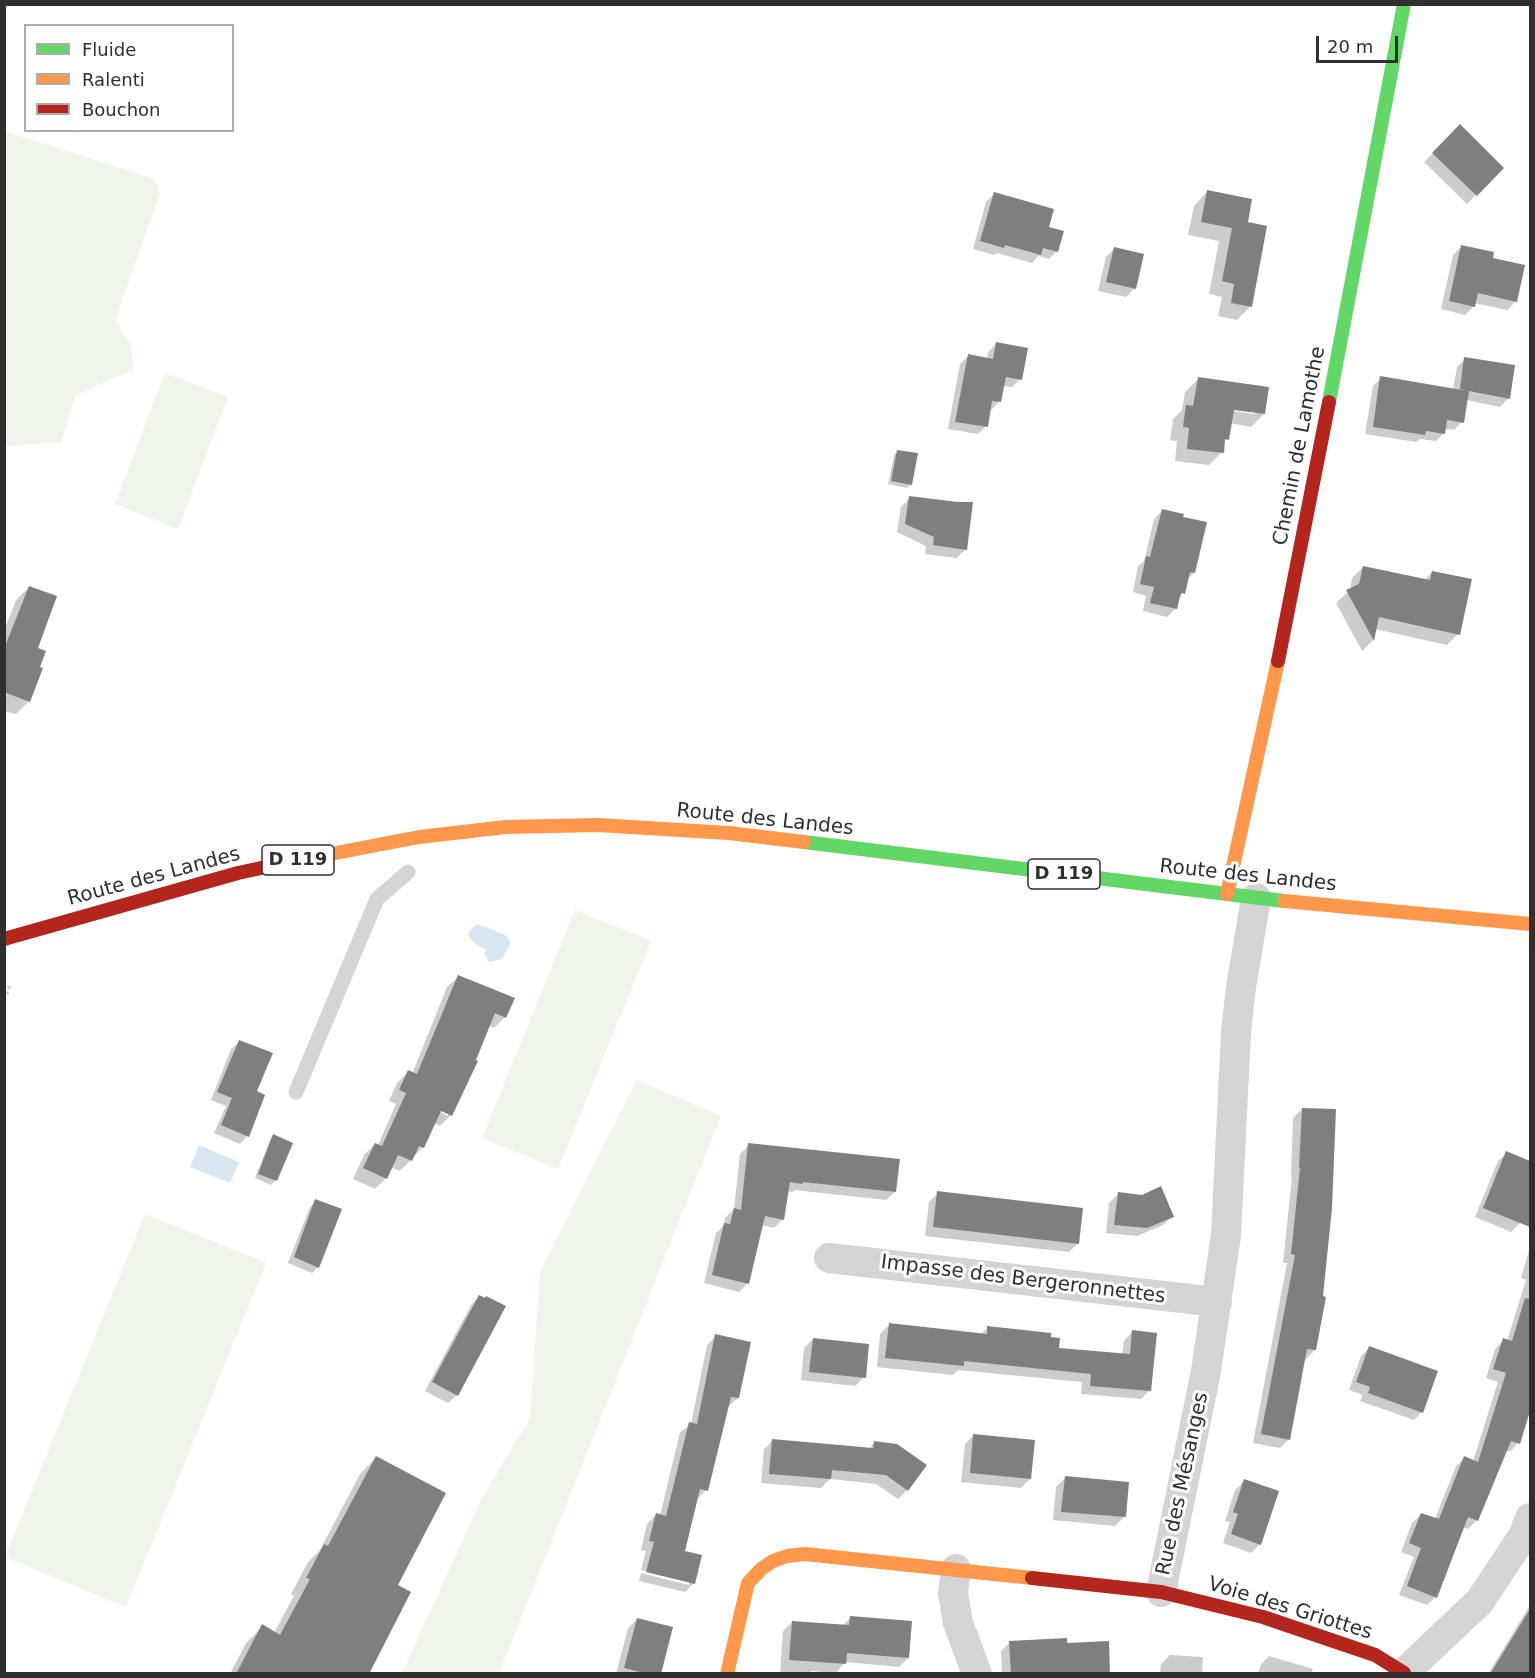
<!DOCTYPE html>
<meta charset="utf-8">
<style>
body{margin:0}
#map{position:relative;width:1535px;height:1678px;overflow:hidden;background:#fff;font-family:"DejaVu Sans",sans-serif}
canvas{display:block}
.frame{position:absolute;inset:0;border:6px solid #2f2f2f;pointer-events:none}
.legend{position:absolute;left:24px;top:24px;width:210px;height:108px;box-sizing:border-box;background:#fff;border:2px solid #acacac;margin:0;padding:8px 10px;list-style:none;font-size:18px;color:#2f2f2f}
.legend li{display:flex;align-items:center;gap:12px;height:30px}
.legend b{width:30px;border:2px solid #acacac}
.scale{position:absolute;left:1316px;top:36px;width:82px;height:27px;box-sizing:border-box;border:3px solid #2f2f2f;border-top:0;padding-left:8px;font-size:18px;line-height:21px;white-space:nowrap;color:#2f2f2f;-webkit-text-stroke:4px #fff;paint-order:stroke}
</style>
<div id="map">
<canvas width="1535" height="1678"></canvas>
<div class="frame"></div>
<ul class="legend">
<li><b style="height:8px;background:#63d668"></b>Fluide</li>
<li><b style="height:8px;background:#ff974d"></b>Ralenti</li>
<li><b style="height:8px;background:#b3261e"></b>Bouchon</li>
</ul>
<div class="scale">20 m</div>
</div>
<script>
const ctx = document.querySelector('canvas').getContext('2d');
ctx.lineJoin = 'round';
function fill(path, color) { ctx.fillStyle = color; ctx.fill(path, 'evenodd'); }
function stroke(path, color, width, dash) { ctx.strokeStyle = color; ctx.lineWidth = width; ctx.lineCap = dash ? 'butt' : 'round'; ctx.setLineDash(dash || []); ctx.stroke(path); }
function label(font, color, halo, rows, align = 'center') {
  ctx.font = font + ' "DejaVu Sans",sans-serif'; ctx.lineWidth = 6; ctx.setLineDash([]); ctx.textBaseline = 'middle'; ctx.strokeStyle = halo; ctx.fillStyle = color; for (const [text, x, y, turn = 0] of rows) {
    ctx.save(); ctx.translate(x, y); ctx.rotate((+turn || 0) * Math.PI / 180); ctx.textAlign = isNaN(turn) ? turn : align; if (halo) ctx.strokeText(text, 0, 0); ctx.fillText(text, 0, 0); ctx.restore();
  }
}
fill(new Path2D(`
 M 5,131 L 154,179 L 160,193 L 115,321 L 131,344 L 134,370 L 102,383 L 75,396 L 61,442 L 5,446 Z
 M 165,373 L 228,397 L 178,529 L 115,504 Z
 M 575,910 L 651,941 L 558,1169 L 482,1138 Z
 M 637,1080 L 721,1116 L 499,1673 L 402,1673 L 483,1496 L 530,1419 L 540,1272 Z
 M 145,1214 L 266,1263 L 126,1607 L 5,1557 Z`), '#f0f5ec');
fill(new Path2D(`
 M 478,924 L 505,935 L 509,938 L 510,944 L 502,959 L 489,962 L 484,953 L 487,950 C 475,944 458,935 478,924 Z
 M 199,1145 L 239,1162 L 230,1183 L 190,1167 Z`), '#d8e6f2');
fill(new Path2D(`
 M 1460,126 L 1502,168 L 1467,204 L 1424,162 Z
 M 1207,192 L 1246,223 L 1250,307 L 1237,320 L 1218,316 L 1222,297 L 1209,294 L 1219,241 L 1188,235 L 1194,206 Z
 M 994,194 L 1047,228 L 1057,251 L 1049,259 L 1038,256 L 1032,263 L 997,253 L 994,255 L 973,249 L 986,202 Z
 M 1462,246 L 1491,259 L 1516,301 L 1507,310 L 1474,303 L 1474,306 L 1465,315 L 1441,309 L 1453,255 Z
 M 1115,248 L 1135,288 L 1126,297 L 1098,291 L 1106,257 Z
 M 996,344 L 1020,379 L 1012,387 L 1003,386 L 999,402 L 991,410 L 989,409 L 986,426 L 978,434 L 948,429 L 960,364 L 968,356 L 987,359 L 988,352 Z
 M 1465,359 L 1508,399 L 1500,407 L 1466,400 L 1462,422 L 1454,430 L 1445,429 L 1444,433 L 1436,441 L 1420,439 L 1416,442 L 1365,434 L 1373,386 L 1381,378 L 1453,390 L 1457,367 Z
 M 1198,379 L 1264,414 L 1251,427 L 1230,423 L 1227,439 L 1223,443 L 1222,452 L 1209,465 L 1175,461 L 1177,441 L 1170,440 L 1173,419 L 1182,410 L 1185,392 ZM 1226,407 L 1255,411 L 1255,414 L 1226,410 Z
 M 898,451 L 911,484 L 907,488 L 888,484 L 894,455 Z
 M 910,498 L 966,549 L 957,558 L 925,554 L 926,546 L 897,532 L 901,507 Z
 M 1162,511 L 1194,573 L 1186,580 L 1183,593 L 1178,599 L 1176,608 L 1167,617 L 1143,611 L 1146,596 L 1133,592 L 1138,566 L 1144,561 L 1154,519 Z
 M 1363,567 L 1424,580 L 1432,572 L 1458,634 L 1447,645 L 1375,629 L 1373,640 L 1362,651 L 1336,603 L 1350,590 L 1352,578 Z
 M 29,587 L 36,649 L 29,701 L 16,714 L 4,711 L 4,631 L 16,600 Z
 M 458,977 L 505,1017 L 494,1028 L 488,1025 L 451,1115 L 440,1126 L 434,1123 L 423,1147 L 411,1160 L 400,1171 L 390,1167 L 386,1178 L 375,1189 L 353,1179 L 364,1155 L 375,1144 L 378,1145 L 396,1104 L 389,1101 L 397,1083 L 408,1072 L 412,1074 L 447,987 ZM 435,1107 L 448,1113 L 448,1116 L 434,1109 Z
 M 239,1042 L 255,1092 L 247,1136 L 240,1144 L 214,1133 L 226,1106 L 211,1100 L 231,1049 Z
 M 1302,1109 L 1315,1350 L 1306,1359 L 1304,1358 L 1289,1439 L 1280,1448 L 1253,1443 L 1287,1263 L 1283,1263 L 1292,1177 L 1291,1177 L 1293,1118 Z
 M 274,1136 L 291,1143 L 275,1181 L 271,1185 L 255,1178 L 270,1140 Z
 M 749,1145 L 895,1192 L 886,1200 L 794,1190 L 793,1192 L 787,1191 L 782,1220 L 774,1228 L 762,1225 L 748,1283 L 739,1292 L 704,1283 L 716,1233 L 724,1225 L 725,1218 L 734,1209 L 740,1154 Z
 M 1507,1153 L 1530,1162 L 1530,1197 L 1520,1223 L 1511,1232 L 1475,1217 L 1498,1161 Z
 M 938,1193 L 1078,1243 L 1069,1252 L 925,1236 L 929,1202 Z
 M 1118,1194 L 1143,1196 L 1172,1216 L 1163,1225 L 1137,1236 L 1106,1233 L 1109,1203 Z
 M 316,1201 L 318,1267 L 312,1273 L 288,1263 L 310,1207 Z
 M 1530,1247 L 1530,1393 L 1528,1399 L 1530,1400 L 1530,1406 L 1518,1443 L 1510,1452 L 1505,1450 L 1477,1520 L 1468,1529 L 1462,1527 L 1436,1597 L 1427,1605 L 1399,1595 L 1414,1557 L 1401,1552 L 1412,1523 L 1421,1514 L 1435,1519 L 1456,1466 L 1465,1458 L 1473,1461 L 1498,1382 L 1486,1378 L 1495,1349 L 1504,1340 L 1507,1341 L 1526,1280 L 1521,1278 Z
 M 479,1297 L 457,1395 L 448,1403 L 425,1391 L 471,1305 Z
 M 889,1325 L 981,1334 L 988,1328 L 1049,1339 L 1058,1349 L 1122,1355 L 1124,1341 L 1132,1332 L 1150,1390 L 1141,1399 L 1081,1394 L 1082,1382 L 958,1370 L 953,1375 L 877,1367 L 880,1334 Z
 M 716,1336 L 738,1398 L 729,1406 L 727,1406 L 706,1490 L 697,1499 L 683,1552 L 700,1556 L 693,1584 L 685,1592 L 639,1581 L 641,1573 L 689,1585 L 689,1581 L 641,1570 L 646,1551 L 641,1550 L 647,1524 L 656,1515 L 660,1516 L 680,1432 L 691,1424 L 707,1345 Z
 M 813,1339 L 864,1377 L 855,1386 L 801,1380 L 804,1348 Z
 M 1369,1348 L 1422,1412 L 1414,1420 L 1360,1401 L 1363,1395 L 1349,1390 L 1361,1356 Z
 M 974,1435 L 1030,1479 L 1021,1488 L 961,1482 L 965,1444 Z
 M 773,1440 L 869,1449 L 874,1443 L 907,1490 L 898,1499 L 876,1484 L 830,1479 L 821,1488 L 761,1483 L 764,1449 Z
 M 376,1458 L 396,1585 L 367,1674 L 230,1674 L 246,1643 L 263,1626 L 274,1633 L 294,1596 L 291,1594 L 308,1562 L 320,1550 L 360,1474 Z
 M 1065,1478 L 1124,1517 L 1115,1526 L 1053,1520 L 1056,1487 Z
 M 1244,1481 L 1260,1544 L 1251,1553 L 1223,1543 L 1230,1522 L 1225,1521 L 1235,1490 Z
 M 1530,1605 L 1530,1674 L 1488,1674 Z
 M 851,1617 L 908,1658 L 899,1667 L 845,1662 L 836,1673 L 811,1671 L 811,1674 L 780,1674 L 783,1631 L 792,1622 L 842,1626 Z
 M 637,1619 L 660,1674 L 616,1674 L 628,1628 Z
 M 1010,1642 L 1065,1645 L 1109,1674 L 1002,1674 L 1001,1651 Z
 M 1170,1655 L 1203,1657 L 1202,1674 L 1160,1674 L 1161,1664 Z
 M 1269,1656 L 1313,1669 L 1311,1674 L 1258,1674 L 1261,1664 Z`), '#0003');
fill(new Path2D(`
 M 1460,124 L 1504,168 L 1477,196 L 1432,153 Z
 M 1207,190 L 1252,199 L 1248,222 L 1267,226 L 1252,307 L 1231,303 L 1234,284 L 1222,281 L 1232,228 L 1201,222 Z
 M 994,192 L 1054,209 L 1049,227 L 1064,231 L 1058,252 L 1043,248 L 1041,255 L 1005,245 L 1004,248 L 980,241 Z
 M 1461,245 L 1494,252 L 1493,258 L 1525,265 L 1517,302 L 1478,293 L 1475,307 L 1449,301 Z
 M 1114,247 L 1144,254 L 1136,289 L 1106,282 Z
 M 996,342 L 1028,348 L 1022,380 L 1006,377 L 1001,402 L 992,401 L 988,427 L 955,422 L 968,354 L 993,359 Z
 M 1464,357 L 1515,365 L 1510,399 L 1469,391 L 1464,423 L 1447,420 L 1445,434 L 1426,431 L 1425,435 L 1373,427 L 1380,376 L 1468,391 L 1460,389 Z
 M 1198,377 L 1269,387 L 1265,414 L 1234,410 L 1229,440 L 1225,439 L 1224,453 L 1187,449 L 1189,428 L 1183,427 L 1186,405 L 1193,406 Z
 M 897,450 L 918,453 L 912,485 L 891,481 Z
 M 909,496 L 958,502 L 973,502 L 967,550 L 933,545 L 934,537 L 905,524 Z
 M 1162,509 L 1184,514 L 1183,517 L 1207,522 L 1195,573 L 1190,572 L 1185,594 L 1181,593 L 1177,609 L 1150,603 L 1154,587 L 1140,584 L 1146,556 L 1150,557 Z
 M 1363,566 L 1430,580 L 1432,571 L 1472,579 L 1460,635 L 1379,617 L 1374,641 L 1346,590 L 1359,584 Z
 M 29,586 L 57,596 L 38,648 L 46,651 L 40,667 L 43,668 L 30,702 L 4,692 L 4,649 Z
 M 458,975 L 515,998 L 506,1018 L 495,1013 L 476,1060 L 478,1061 L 452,1116 L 441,1111 L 424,1148 L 419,1146 L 412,1161 L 398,1155 L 387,1179 L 363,1168 L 375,1143 L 382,1146 L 406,1093 L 399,1090 L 408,1070 L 417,1074 Z
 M 239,1040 L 273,1053 L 257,1091 L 265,1095 L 249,1137 L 221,1125 L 232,1098 L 217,1092 Z
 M 1302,1108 L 1336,1109 L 1332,1208 L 1323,1296 L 1326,1297 L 1316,1350 L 1307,1349 L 1290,1440 L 1261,1434 L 1295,1255 L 1291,1254 L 1300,1168 L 1299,1168 Z
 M 273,1134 L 293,1143 L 277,1181 L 258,1174 Z
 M 748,1143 L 900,1159 L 896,1192 L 803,1182 L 803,1184 L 790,1182 L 784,1220 L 765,1216 L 749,1284 L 712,1275 L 724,1223 L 730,1224 L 734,1208 L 741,1210 Z
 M 1506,1151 L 1530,1161 L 1530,1227 L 1483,1208 Z
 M 1161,1186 L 1174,1217 L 1147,1228 L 1114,1225 L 1118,1192 L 1142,1195 Z
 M 937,1191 L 1083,1208 L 1079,1244 L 933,1227 Z
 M 315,1199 L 342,1209 L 319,1268 L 294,1257 Z
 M 479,1295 L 485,1298 L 486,1296 L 506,1306 L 458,1396 L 432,1382 Z
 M 1525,1298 L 1530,1299 L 1530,1411 L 1520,1444 L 1511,1441 L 1478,1521 L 1468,1517 L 1437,1598 L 1407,1586 L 1421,1548 L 1409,1543 L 1421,1513 L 1439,1519 L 1464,1456 L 1478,1462 L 1506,1373 L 1493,1369 L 1503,1338 L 1512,1341 Z
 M 889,1323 L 987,1334 L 987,1326 L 1051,1333 L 1051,1337 L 1060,1338 L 1059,1348 L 1130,1354 L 1132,1330 L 1157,1333 L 1151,1391 L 1090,1386 L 1091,1374 L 964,1361 L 964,1366 L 885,1358 Z
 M 715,1334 L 751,1342 L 739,1398 L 731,1397 L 708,1491 L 700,1489 L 685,1551 L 702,1555 L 695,1584 L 646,1572 L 654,1542 L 649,1541 L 656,1513 L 666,1516 L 689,1422 L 697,1424 Z
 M 813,1338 L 869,1344 L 866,1378 L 809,1372 Z
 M 1369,1346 L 1438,1371 L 1423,1413 L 1368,1393 L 1370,1387 L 1356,1382 Z
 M 973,1434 L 1035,1440 L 1031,1479 L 970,1473 Z
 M 772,1439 L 873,1448 L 874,1441 L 897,1444 L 927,1465 L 908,1491 L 886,1475 L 832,1470 L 831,1479 L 769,1474 Z
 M 376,1456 L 446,1493 L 398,1585 L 411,1592 L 369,1674 L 236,1674 L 262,1624 L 280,1635 L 310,1579 L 306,1578 L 324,1544 L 328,1546 Z
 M 1065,1476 L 1129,1482 L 1126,1517 L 1061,1512 Z
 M 1244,1479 L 1279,1491 L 1261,1545 L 1231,1534 L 1238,1514 L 1233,1512 Z
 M 1530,1609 L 1530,1674 L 1490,1674 Z
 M 850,1616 L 912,1621 L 909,1658 L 847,1653 L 846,1664 L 789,1660 L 792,1621 L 849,1625 Z
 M 637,1618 L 673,1627 L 661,1674 L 648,1674 L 624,1668 Z
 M 1067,1638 L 1067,1643 L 1109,1641 L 1110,1674 L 1011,1674 L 1009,1641 Z`), '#7f7f7f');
stroke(new Path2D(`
 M 4,1000 L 10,985`), '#d4d4d4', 4, [3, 3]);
stroke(new Path2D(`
 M 296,1092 L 377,899 L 408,872`), '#d4d4d4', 15);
stroke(new Path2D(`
 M 829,1258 L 1217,1302
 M 956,1569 L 953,1593 L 958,1623 L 977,1674
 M 1161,1592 L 1206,1371 L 1226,1235 L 1236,1032 L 1241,987 L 1256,898
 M 1403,1674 L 1480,1601 L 1523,1536 L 1530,1518`), '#d4d4d4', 30);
stroke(new Path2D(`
 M 1329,402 L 1404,4
 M 804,842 L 1284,901`), '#63d668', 14);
stroke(new Path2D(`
 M 289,862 L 419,837 L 506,827 L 598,825 L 729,833 L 804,842
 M 1227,894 L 1278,661
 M 1284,901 L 1530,924
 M 727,1674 L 748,1583 L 761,1569 L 773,1561 L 787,1556 L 805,1554 L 1032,1578`), '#ff974d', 14);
stroke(new Path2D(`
 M 1278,661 L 1329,402
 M 4,939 L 238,873 L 289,862
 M 1032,1578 L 1161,1592 L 1263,1617 L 1375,1655 L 1404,1673`), '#b3261e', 14);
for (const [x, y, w] of [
 [298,860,72],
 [1064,874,72]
]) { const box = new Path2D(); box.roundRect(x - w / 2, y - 15, w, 30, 4.5); ctx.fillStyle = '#fff'; ctx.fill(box); stroke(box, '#2f2f2f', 1.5); }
label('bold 18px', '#2f2f2f', null, [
 ["D 119",298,860],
 ["D 119",1064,874]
]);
label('20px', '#2f2f2f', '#fff', [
 ["Chemin de Lamothe",1300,446,-79],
 ["Route des Landes",765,820,6],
 ["Route des Landes",1248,876,6],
 ["Route des Landes",154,877,-15],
 ["Impasse des Bergeronnettes",1023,1280,7],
 ["Rue des Mésanges",1183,1484,-78],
 ["Voie des Griottes",1290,1609,17]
]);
</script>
